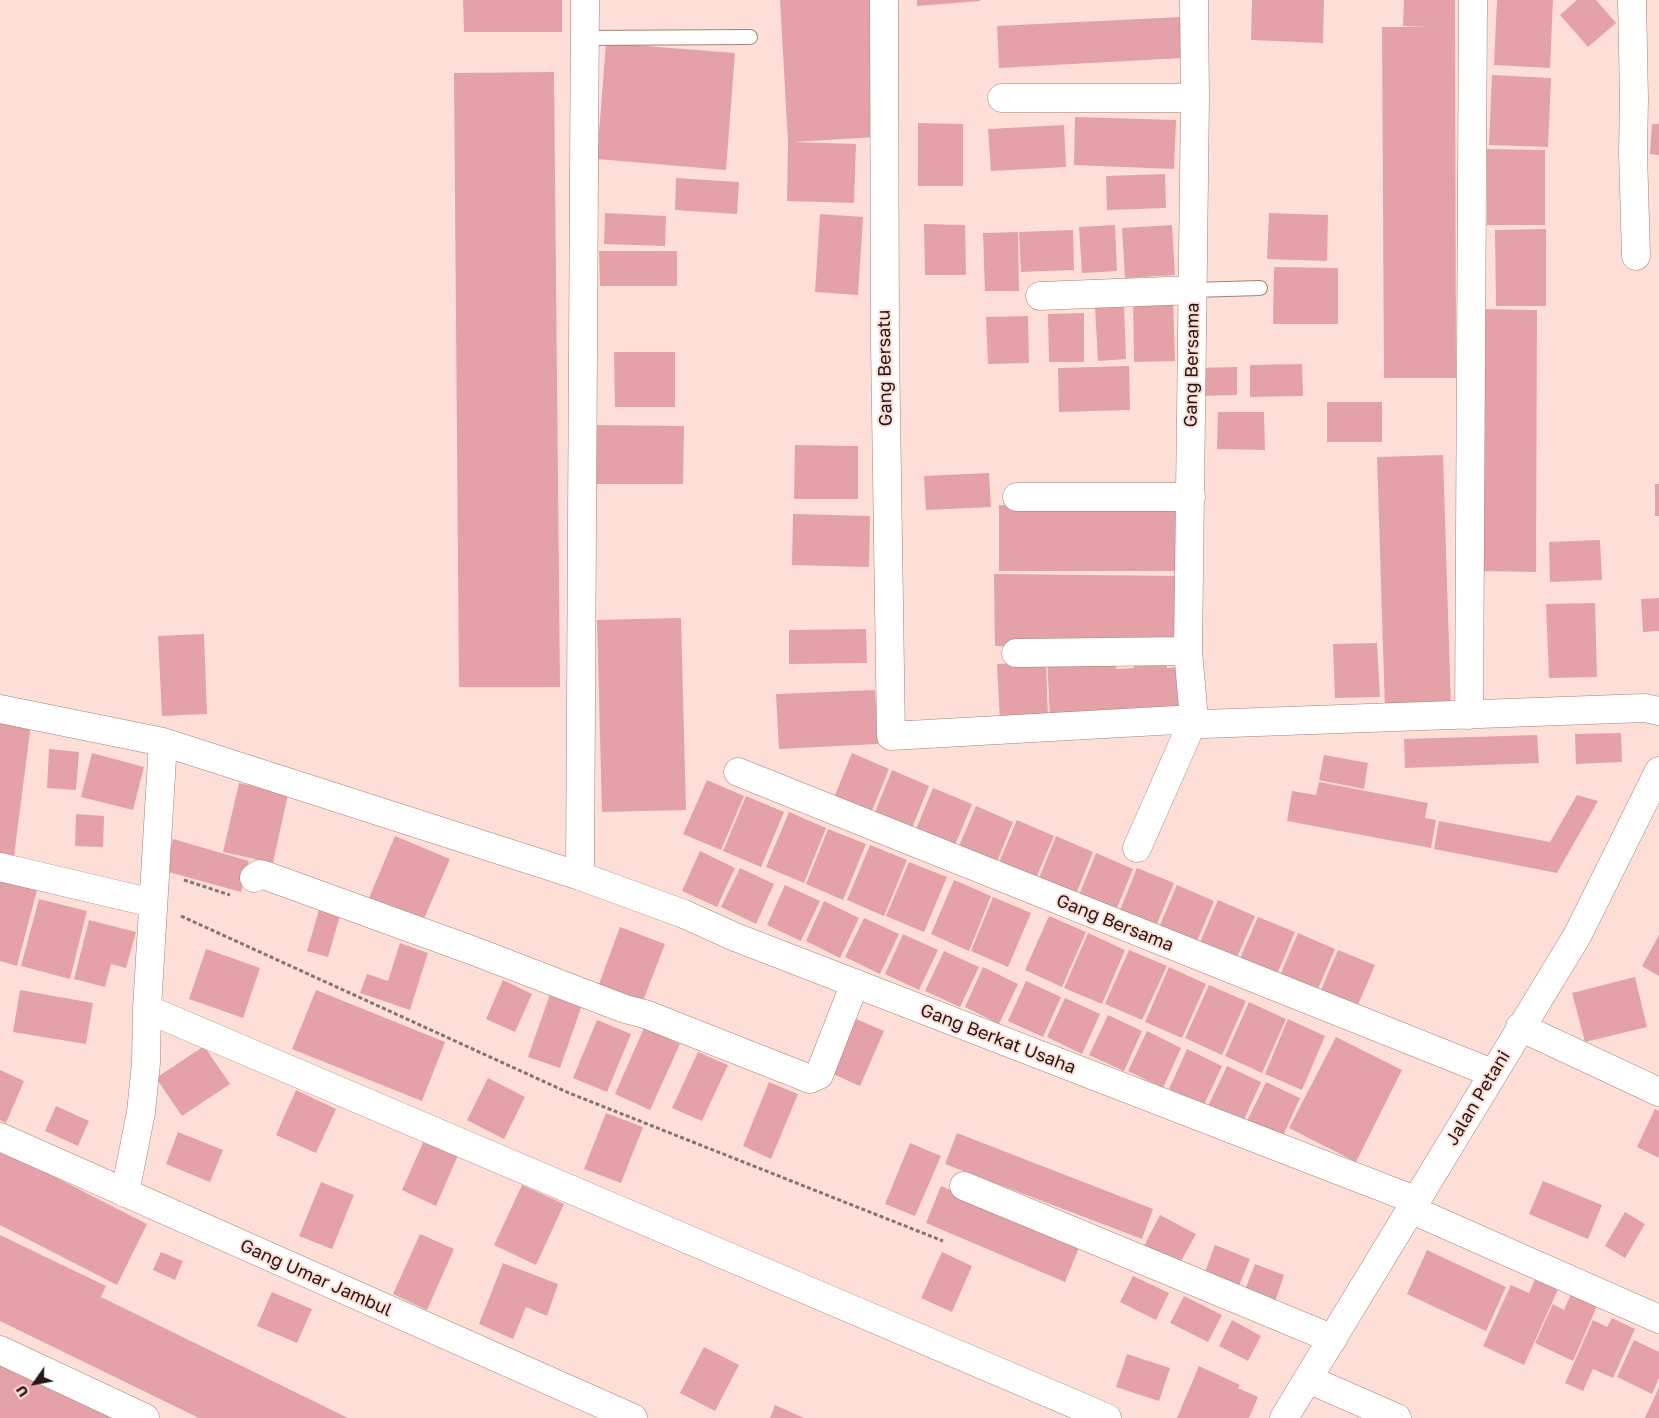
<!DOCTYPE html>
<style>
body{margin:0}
#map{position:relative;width:1659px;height:1418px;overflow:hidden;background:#fedfd8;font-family:"Golos Text",sans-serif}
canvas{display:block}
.north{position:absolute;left:10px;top:1358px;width:50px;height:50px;-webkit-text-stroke:4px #fedfd8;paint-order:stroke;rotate:237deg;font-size:14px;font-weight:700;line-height:20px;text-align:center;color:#251815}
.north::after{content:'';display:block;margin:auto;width:18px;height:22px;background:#251815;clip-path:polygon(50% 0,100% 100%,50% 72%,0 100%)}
</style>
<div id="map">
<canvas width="1659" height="1418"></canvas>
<div class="north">U</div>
</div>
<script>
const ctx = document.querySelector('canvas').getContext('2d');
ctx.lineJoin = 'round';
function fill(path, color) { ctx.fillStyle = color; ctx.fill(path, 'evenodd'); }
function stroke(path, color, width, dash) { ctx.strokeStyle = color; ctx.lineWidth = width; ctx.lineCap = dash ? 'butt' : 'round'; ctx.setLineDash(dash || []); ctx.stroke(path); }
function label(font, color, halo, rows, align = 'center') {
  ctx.font = font + ' "Golos Text",sans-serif'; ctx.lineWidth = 4; ctx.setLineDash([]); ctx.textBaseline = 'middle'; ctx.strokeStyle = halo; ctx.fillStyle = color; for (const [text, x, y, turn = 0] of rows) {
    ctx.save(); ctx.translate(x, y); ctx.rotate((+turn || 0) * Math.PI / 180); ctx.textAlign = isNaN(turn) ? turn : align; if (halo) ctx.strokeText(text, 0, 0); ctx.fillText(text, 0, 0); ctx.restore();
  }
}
fill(new Path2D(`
 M 463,0 L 562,0 L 562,32 L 464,32 Z
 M 780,0 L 870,0 L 877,137 L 792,142 L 856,144 L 854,203 L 787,201 L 788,142 Z
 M 917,0 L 980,0 L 980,1 L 917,6 Z
 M 1252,0 L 1324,0 L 1323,43 L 1251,40 Z
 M 1404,0 L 1455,0 L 1456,378 L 1384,378 L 1382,27 L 1428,27 L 1403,26 Z
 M 1497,0 L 1553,0 L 1550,68 L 1494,65 Z
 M 1577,0 L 1596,0 L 1616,23 L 1588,47 L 1560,15 Z
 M 1181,17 L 1183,58 L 999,68 L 997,26 Z
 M 606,43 L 735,53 L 726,170 L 597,159 Z
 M 554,72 L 560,687 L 459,687 L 454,73 Z
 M 1492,75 L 1551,78 L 1548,147 L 1489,145 Z
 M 1075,117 L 1176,120 L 1174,169 L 1074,165 Z
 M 918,123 L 963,124 L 963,186 L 918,186 Z
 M 1652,124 L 1659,124 L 1659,155 L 1650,154 Z
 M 1064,125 L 1066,167 L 991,171 L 988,129 Z
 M 1487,149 L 1545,150 L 1545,225 L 1487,225 Z
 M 1165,174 L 1166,208 L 1107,210 L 1106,176 Z
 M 676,178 L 739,182 L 737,214 L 675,210 Z
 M 605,213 L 666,216 L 665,246 L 604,244 Z
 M 1269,213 L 1328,215 L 1327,261 L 1267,259 Z
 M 820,214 L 863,217 L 858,295 L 815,292 Z
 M 924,224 L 965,225 L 966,275 L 925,275 Z
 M 1115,225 L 1117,271 L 1082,273 L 1079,227 Z
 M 1172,225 L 1175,275 L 1125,278 L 1122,228 Z
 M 1546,229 L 1546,306 L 1496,306 L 1495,230 Z
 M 1073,230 L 1074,270 L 1021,272 L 1019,232 Z
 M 1018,232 L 1019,291 L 985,291 L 983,233 Z
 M 599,251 L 677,251 L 677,286 L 600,286 Z
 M 1274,267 L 1338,268 L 1338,324 L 1273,324 Z
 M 1173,296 L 1175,361 L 1134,362 L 1133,297 Z
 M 1124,305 L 1126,359 L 1098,361 L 1095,307 Z
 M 1481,309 L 1537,310 L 1536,572 L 1481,571 Z
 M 1084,313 L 1084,362 L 1049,362 L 1048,314 Z
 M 1028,316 L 1029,363 L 988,364 L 986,317 Z
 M 614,352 L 675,352 L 675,407 L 615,407 Z
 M 1302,364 L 1303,396 L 1250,397 L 1250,365 Z
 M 1129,366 L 1130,410 L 1059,412 L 1058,368 Z
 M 1237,367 L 1237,395 L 1200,396 L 1199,368 Z
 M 1327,402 L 1382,402 L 1382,442 L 1327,442 Z
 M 1218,412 L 1264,412 L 1265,450 L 1217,449 Z
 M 595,425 L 684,426 L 683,484 L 595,484 Z
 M 795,445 L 858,446 L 858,499 L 794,499 Z
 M 1443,455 L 1451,709 L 1385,711 L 1377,457 Z
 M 989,473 L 991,507 L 926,510 L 924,476 Z
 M 1655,484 L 1659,484 L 1659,516 L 1655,516 Z
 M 1181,504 L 1181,571 L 999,571 L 999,505 Z
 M 793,514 L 870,516 L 869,567 L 792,565 Z
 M 1600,540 L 1602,580 L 1550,582 L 1549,542 Z
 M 994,574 L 1181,576 L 1181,647 L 995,646 Z
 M 1659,598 L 1659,631 L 1643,632 L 1641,599 Z
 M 1595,603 L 1597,677 L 1549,678 L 1546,604 Z
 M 681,618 L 686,810 L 602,812 L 597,620 Z
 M 866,629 L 867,663 L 789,664 L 789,630 Z
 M 204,634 L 207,714 L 162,716 L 158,636 Z
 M 1377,643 L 1380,697 L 1335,698 L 1333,644 Z
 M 1166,654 L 1167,668 L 1180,667 L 1182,715 L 1050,719 L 1047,657 L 1116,656 L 1116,669 L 1134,668 L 1134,655 Z
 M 1046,662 L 1048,719 L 1000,721 L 997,664 Z
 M 875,690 L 878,744 L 779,749 L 776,694 Z
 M 0,719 L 31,724 L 13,864 L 0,863 Z
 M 1621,733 L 1622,762 L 1576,764 L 1575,734 Z
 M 1537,735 L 1539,763 L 1405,768 L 1404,739 Z
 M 49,749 L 79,752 L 76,790 L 47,788 Z
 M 92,753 L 144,767 L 133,810 L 81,797 Z
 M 852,753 L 889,769 L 870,816 L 833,800 Z
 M 1324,755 L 1368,763 L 1364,789 L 1319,780 Z
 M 892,770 L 929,786 L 910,833 L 873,817 Z
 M 707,780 L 744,796 L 721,850 L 683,834 Z
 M 1319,782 L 1428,803 L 1425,818 L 1436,820 L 1431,848 L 1287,821 L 1292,791 L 1316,795 Z
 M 239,783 L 288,794 L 273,863 L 223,852 Z
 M 933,788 L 972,804 L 953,850 L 914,834 Z
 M 1577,795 L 1598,801 L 1557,873 L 1434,849 L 1439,821 L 1550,842 Z
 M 746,796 L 784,812 L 761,867 L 723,851 Z
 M 976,806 L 1013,822 L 994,869 L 956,853 Z
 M 789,812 L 826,828 L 804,883 L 766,867 Z
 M 76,814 L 104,816 L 103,847 L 75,846 Z
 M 1017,820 L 1054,836 L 1034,883 L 997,867 Z
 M 828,829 L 866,844 L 843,900 L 806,884 Z
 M 395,836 L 450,859 L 423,921 L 369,898 Z
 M 1056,836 L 1093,852 L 1074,899 L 1037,883 Z
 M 173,839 L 249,861 L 241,892 L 165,871 Z
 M 870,845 L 907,860 L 884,916 L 847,900 Z
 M 700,851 L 735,868 L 717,907 L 682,891 Z
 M 1096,853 L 1133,869 L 1114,915 L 1077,900 Z
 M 909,862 L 947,877 L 924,932 L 886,916 Z
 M 740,868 L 774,884 L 756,924 L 721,907 Z
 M 1137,868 L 1174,883 L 1154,931 L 1118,915 Z
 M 0,880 L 37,890 L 17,966 L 0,961 Z
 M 954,880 L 991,896 L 969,951 L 931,934 Z
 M 785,885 L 820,901 L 801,941 L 767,925 Z
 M 1177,885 L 1214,901 L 1194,948 L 1157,932 Z
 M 993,897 L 1031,913 L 1008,967 L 971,951 Z
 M 39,899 L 87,911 L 70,979 L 21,966 Z
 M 1218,900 L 1255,916 L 1235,962 L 1198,947 Z
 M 824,901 L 859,918 L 840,958 L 806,941 Z
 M 319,910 L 340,916 L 328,957 L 307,951 Z
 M 1049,916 L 1086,932 L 1062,987 L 1025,970 Z
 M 1258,917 L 1295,932 L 1275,979 L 1238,963 Z
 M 864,918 L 899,934 L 880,974 L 845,957 Z
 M 89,920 L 136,932 L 126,968 L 111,964 L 105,987 L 74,979 Z
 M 620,927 L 665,944 L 643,1001 L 599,984 Z
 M 1088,933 L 1125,950 L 1102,1004 L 1064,988 Z
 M 1298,933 L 1335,949 L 1315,996 L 1278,980 Z
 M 903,934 L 938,950 L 919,990 L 885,974 Z
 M 1659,935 L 1659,976 L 1642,966 Z
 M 400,943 L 428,953 L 410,1010 L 360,993 L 367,974 L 388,981 Z
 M 206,949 L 260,968 L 243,1018 L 189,999 Z
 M 1129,950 L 1167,966 L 1142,1020 L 1105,1004 Z
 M 1338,950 L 1375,965 L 1355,1012 L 1318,997 Z
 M 944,951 L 979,967 L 960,1007 L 925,991 Z
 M 983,967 L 1018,984 L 999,1024 L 965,1007 Z
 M 1169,967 L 1206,984 L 1182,1038 L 1145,1022 Z
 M 1635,977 L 1647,1027 L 1585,1042 L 1572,993 Z
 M 503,980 L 532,994 L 515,1032 L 486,1019 Z
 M 1026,981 L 1061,997 L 1043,1037 L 1008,1021 Z
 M 1209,985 L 1246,1001 L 1222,1055 L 1185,1038 Z
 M 20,990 L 93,1003 L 86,1044 L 13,1032 Z
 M 316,990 L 445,1042 L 422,1101 L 292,1049 Z
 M 550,994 L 582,1005 L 560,1068 L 528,1057 Z
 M 1065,998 L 1100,1014 L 1082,1054 L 1047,1037 Z
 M 1249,1002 L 1286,1019 L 1262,1073 L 1225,1056 Z
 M 1108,1015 L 1142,1031 L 1124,1071 L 1089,1055 Z
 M 856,1019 L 884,1031 L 860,1086 L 833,1074 Z
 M 1288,1019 L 1325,1036 L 1302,1090 L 1265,1074 Z
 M 597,1020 L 631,1034 L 607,1092 L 573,1078 Z
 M 644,1028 L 680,1044 L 650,1110 L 615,1094 Z
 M 1147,1031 L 1181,1048 L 1163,1088 L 1128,1071 Z
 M 1336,1037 L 1402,1070 L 1356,1162 L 1289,1128 Z
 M 204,1046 L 230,1084 L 182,1116 L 156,1078 Z
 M 1187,1049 L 1222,1066 L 1204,1105 L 1169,1089 Z
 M 698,1052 L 728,1065 L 702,1121 L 672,1108 Z
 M 1227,1066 L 1261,1082 L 1243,1122 L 1208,1106 Z
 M 0,1070 L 24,1081 L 6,1123 L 0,1120 Z
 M 488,1078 L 525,1097 L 504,1139 L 467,1120 Z
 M 769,1082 L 798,1094 L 771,1159 L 743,1146 Z
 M 1266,1082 L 1300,1098 L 1282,1138 L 1247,1121 Z
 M 296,1090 L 336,1109 L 316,1153 L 276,1135 Z
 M 56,1106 L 89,1121 L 78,1146 L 45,1131 Z
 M 1655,1109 L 1659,1111 L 1659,1158 L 1637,1147 Z
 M 606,1113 L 643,1127 L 621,1183 L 584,1169 Z
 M 178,1132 L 223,1150 L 210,1182 L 166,1164 Z
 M 957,1133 L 1153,1209 L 1142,1239 L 945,1164 Z
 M 425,1138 L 459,1153 L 436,1206 L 402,1190 Z
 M 910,1143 L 941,1156 L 915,1216 L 885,1204 Z
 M 0,1149 L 147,1224 L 117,1285 L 0,1225 Z
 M 1543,1181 L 1602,1205 L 1588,1239 L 1529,1214 Z
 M 321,1182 L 354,1195 L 332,1249 L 299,1236 Z
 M 522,1185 L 564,1204 L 536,1265 L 494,1245 Z
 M 941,1186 L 1080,1245 L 1065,1282 L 926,1223 Z
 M 1625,1212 L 1645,1224 L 1625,1258 L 1605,1246 Z
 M 1160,1215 L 1196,1234 L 1179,1265 L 1144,1246 Z
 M 420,1234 L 454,1249 L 427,1310 L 393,1294 Z
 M 0,1235 L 106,1286 L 101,1297 L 348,1418 L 199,1418 L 0,1321 Z
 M 1215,1245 L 1250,1259 L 1239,1286 L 1205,1272 Z
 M 1427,1250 L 1506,1287 L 1486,1331 L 1407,1294 Z
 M 161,1252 L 183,1261 L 175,1280 L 153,1270 Z
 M 942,1252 L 972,1266 L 952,1312 L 921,1298 Z
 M 503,1263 L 558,1284 L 547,1316 L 526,1307 L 513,1339 L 479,1324 Z
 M 1255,1264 L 1284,1275 L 1275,1302 L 1245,1290 Z
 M 1133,1276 L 1169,1293 L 1156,1320 L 1120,1302 Z
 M 1536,1277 L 1559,1287 L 1524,1365 L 1483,1346 L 1511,1285 L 1529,1293 Z
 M 272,1292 L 312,1309 L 297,1343 L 257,1326 Z
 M 1571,1294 L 1597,1306 L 1573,1361 L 1535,1343 L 1553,1304 L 1564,1310 Z
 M 1184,1296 L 1222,1315 L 1208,1342 L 1170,1323 Z
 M 1612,1318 L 1635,1329 L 1613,1378 L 1593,1369 L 1583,1391 L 1565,1383 L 1593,1320 L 1607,1327 Z
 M 1232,1320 L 1261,1336 L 1248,1361 L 1219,1346 Z
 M 1634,1340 L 1659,1352 L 1659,1378 L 1652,1394 L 1617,1377 Z
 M 704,1347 L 739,1365 L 715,1411 L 680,1393 Z
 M 1127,1354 L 1170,1368 L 1159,1401 L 1116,1387 Z
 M 0,1361 L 123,1418 L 0,1418 Z
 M 1199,1366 L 1240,1385 L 1238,1388 L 1258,1397 L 1249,1418 L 1177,1418 Z
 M 1659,1387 L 1659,1418 L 1645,1418 Z
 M 775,1405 L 804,1418 L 770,1418 Z`), '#e4a1a8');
const service = new Path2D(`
 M 585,38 L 750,37
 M 1193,290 L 1260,288`);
const minor = new Path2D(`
 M 884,0 L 885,345 L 891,736 L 1194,719 L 1137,848
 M 1194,0 L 1195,98 L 1188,651 L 1194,719 L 1203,724 L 1645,708 L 1659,711
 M 1632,0 L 1634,99 L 1633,153 L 1636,256
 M 1002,98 L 1195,98
 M 1040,296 L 1193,290
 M 1017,497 L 1191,497
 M 1016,653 L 1188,651
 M 0,709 L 163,742 L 580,876 L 684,914 L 735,937 L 1415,1200
 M 1469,715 L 1473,0
 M 738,772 L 1492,1073
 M 0,867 L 153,903
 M 580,876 L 585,0
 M 254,878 L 260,874 L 264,875 L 474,951 L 625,1009 L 645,1014 L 810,1079 L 819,1075 L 855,983
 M 147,1009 L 1107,1418
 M 1520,1027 L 1659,1092
 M 0,1137 L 633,1418
 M 964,1186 L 1333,1339
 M 125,1193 L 141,1112 L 146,1063 L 147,1009 L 163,742
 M 1410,1209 L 1659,1319
 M 0,1350 L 145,1418
 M 1308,1379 L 1397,1418
 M 1284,1418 L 1577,936 L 1659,771`);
stroke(service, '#a4817a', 16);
stroke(minor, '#a4817a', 29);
stroke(new Path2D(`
 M 184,880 L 230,895
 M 181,916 L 569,1093 L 943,1241`), '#87726d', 3, [4, 2.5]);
stroke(service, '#fff', 14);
stroke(minor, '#fff', 28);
label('18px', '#251815', '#fedfd8', [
 ["Gang Bersama",1192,365,-89],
 ["Gang Bersatu",885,368,-91],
 ["Gang Bersama",1115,923,22],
 ["Gang Berkat Usaha",998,1039,21],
 ["Jalan Petani",1478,1098,-59],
 ["Gang Umar Jambul",316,1278,24]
]);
</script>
